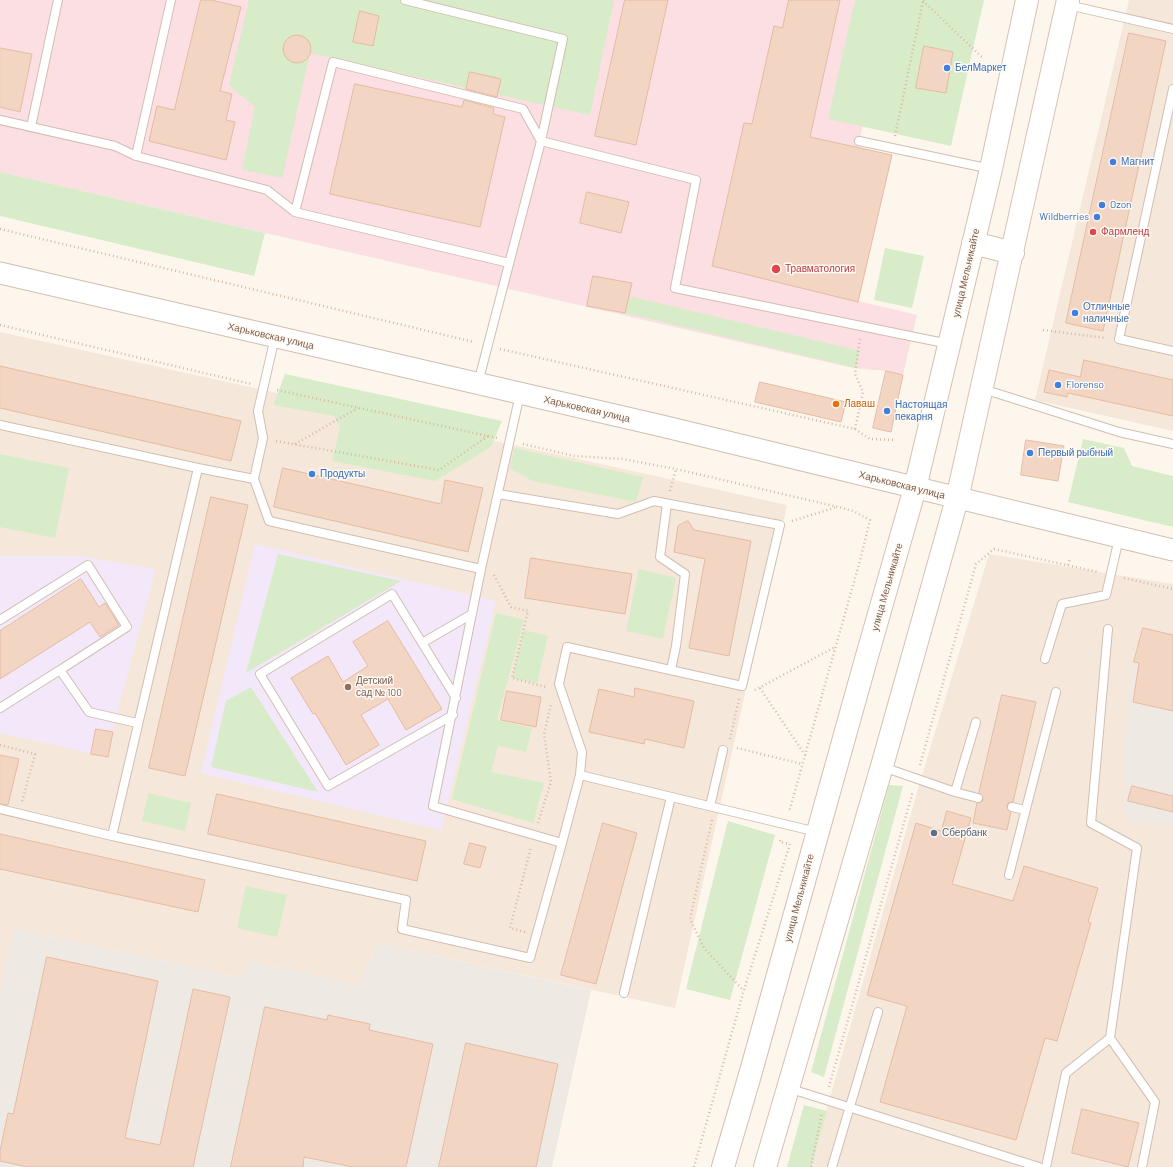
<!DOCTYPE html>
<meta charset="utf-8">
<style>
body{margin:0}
canvas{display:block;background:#fdf6ec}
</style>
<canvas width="1173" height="1167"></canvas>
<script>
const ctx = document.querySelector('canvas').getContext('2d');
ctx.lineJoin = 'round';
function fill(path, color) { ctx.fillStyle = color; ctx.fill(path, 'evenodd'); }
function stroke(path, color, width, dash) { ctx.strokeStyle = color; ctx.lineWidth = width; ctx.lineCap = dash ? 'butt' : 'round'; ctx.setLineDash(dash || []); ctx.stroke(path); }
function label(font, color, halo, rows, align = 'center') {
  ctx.font = font + ' Barlow,sans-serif'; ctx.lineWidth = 3; ctx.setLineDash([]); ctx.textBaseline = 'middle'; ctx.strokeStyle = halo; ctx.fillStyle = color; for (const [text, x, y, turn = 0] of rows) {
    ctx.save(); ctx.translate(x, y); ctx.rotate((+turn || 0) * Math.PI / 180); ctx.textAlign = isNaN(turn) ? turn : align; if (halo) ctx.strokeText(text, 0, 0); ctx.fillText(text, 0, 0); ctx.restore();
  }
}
fill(new Path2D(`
 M 1129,0 L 1173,0 L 1173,431 L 1035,400 Z
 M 0,332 L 787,505 L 675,1008 L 377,943 L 360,985 L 248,961 L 244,978 L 14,929 L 0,992 Z
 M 989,554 L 1173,584 L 1173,1167 L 810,1167 L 920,782 Z`), '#f5e8da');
fill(new Path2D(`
 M 1133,666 L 1173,674 L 1173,826 L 1124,819 L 1127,701 Z
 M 14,929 L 244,978 L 248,961 L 360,985 L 377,943 L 591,990 L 552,1167 L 0,1167 L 0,992 Z`), '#efe9e4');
fill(new Path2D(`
 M 255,544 L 496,601 L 441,830 L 201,773 Z
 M 0,556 L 79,556 L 156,569 L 116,717 L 108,757 L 0,733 Z`), '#f3e8fa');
fill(new Path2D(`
 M 0,0 L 892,0 L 858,147 L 892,155 L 858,301 L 917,315 L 903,375 L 886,371 L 853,368 L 0,172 Z`), '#fbdfe3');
fill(new Path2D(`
 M 249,0 L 614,0 L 590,115 L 310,53 L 282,178 L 242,170 L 255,107 L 229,85 Z
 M 855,0 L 984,0 L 951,146 L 828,119 Z
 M 0,172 L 265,233 L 254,276 L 0,216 Z
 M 885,248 L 924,256 L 912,308 L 874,300 Z
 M 629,296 L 860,351 L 856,368 L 625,313 Z
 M 285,374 L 502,421 L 491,447 L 435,481 L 332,461 L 340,428 L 334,416 L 273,405 Z
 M 1083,439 L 1124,448 L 1132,466 L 1173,476 L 1173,527 L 1068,502 Z
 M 514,448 L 643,477 L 636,502 L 532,481 L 510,468 Z
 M 0,454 L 69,468 L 55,538 L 0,527 Z
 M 278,554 L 401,581 L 246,673 Z
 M 639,569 L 676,578 L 663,639 L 626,631 Z
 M 496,613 L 524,620 L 497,720 L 532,728 L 526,752 L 498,746 L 491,772 L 544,783 L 533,823 L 452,799 Z
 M 524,630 L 548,636 L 537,683 L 512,678 Z
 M 251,687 L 318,792 L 211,767 L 226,701 Z
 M 889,785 L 903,786 L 824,1077 L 811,1072 Z
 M 148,793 L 191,803 L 185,831 L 142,821 Z
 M 728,821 L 775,835 L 730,1000 L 686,989 Z
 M 246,886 L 287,895 L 277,937 L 237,928 Z
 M 804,1105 L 827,1111 L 811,1167 L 787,1167 Z`), '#d8ecc9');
const building = new Path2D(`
 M 201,0 L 211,0 L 241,7 L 220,91 L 232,94 L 226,120 L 235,122 L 226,160 L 149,141 L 157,106 L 174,110 Z
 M 625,0 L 668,0 L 636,145 L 595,136 Z
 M 789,0 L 840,0 L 810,137 L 892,155 L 858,302 L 712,266 L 744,123 L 752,124 L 774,26 L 782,28 Z
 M 360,11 L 379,16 L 373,46 L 353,42 Z
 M 1129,33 L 1166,41 L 1103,331 L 1066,323 Z
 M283 49a14 14 0 1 1 28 0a14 14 0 1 1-28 0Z
 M 924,46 L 953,52 L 946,93 L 916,88 Z
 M 0,48 L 32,54 L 20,112 L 0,107 Z
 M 470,72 L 501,79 L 497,97 L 466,89 Z
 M 355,84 L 462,107 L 464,100 L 494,108 L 493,114 L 505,117 L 480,227 L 330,194 Z
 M 587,192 L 629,202 L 621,233 L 580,223 Z
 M 593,276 L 632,283 L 625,313 L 587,306 Z
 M 1084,360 L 1173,380 L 1173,416 L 1068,393 L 1067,397 L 1044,392 L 1049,370 L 1080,377 Z
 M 0,366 L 241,421 L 231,461 L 0,408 Z
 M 886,371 L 903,375 L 891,432 L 873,428 Z
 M 760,382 L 846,402 L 841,422 L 755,402 Z
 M 1026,440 L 1064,446 L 1058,481 L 1021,475 Z
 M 283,468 L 441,504 L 445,480 L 483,488 L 468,552 L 274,507 Z
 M 211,497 L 248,505 L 185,776 L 149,768 Z
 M 688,521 L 694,530 L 751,541 L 729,656 L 689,648 L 705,559 L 674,552 L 678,526 Z
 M 531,558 L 632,574 L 625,614 L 525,598 Z
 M 81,579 L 99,607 L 105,603 L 119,625 L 100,637 L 90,622 L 0,679 L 0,631 Z
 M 388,621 L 442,709 L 406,730 L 388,699 L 361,715 L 379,745 L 346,765 L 315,713 L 313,714 L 291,678 L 328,656 L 343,682 L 368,666 L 353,642 Z
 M 1143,628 L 1173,635 L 1173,711 L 1133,702 L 1139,663 L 1134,662 Z
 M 635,688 L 694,701 L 684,748 L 645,739 L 644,744 L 589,732 L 599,689 L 634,697 Z
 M 507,691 L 541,697 L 536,727 L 501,720 Z
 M 1002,695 L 1036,702 L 1013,802 L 1008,803 L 1007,806 L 1011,812 L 1007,830 L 973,823 L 977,803 L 982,802 L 983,799 L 979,793 Z
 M 96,729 L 113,732 L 108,757 L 91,754 Z
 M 0,755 L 19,759 L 8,805 L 0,804 Z
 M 1132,786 L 1173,796 L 1173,812 L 1128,801 Z
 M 217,794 L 426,841 L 417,881 L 208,834 Z
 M 947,811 L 971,818 L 952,884 L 1013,901 L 1024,866 L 1098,888 L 1088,922 L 1091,923 L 1057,1041 L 1045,1038 L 1016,1140 L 880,1102 L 907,1006 L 867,995 L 916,823 L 941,831 Z
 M 603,823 L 637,833 L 596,984 L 561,975 Z
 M 0,834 L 205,880 L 198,912 L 0,869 Z
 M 470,843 L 486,847 L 480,868 L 464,864 Z
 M 47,957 L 158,981 L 125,1138 L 160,1145 L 193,989 L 230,997 L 193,1167 L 28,1167 L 0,1161 L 0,1151 L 8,1113 L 13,1114 Z
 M 265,1007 L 327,1020 L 328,1015 L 370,1024 L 369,1030 L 433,1044 L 406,1167 L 353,1167 L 304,1157 L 303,1167 L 231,1167 Z
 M 466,1043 L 558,1064 L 536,1167 L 439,1167 Z
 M 1082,1109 L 1139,1123 L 1128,1167 L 1072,1153 Z`);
fill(building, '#f3d5c3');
stroke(building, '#e6bba3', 1);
const service = new Path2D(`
 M 405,0 L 563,39 L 541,141 L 478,383
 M 1068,5 L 1173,29
 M 1173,89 L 1119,339 L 1173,351
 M 0,120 L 115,146 L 136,156 L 267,190 L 295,212 L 509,263
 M 31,127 L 58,0
 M 859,141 L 991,169
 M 136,156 L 171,0
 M 295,212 L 333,62 L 523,109 L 541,141 L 696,180 L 675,288 L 949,344
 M 983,389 L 1119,432 L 1173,444
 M 0,425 L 198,468
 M 254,479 L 269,521 L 481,569 L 520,394
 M 667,504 L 660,557 L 685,574 L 676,646 L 671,670
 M 481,569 L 433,806 L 562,843 L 580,775 L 582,752 L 559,684 L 567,647 L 742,686 L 780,525 L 654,501 L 618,514 L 498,494
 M 0,620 L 88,565 L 127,627 L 60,670 L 89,712 L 137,723
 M 1108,629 L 1091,823 L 1137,848 L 1110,1038
 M 422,643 L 472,614
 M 1045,659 L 1062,604 L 1106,595 L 1119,538
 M 0,708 L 60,670
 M 453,715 L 328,786 L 260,674 L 392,594 L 456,698
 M 883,767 L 955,792 L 976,722
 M 580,775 L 817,832
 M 955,792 L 978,798
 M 710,806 L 723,750
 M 1012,807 L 1025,810
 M 0,809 L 112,836 L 406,900 L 402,929 L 530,958 L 562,843
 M 112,836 L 198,468 L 254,479 L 263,438 L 258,411 L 275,337
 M 1009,875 L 1056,692
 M 624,993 L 671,797
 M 788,1088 L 1039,1167
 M 832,1167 L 878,1012
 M 1046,1167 L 1066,1073 L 1110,1038 L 1155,1102 L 1142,1167`);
const tertiary = new Path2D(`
 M 0,273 L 662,426 L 1173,550`);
const secondary = new Path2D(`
 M 973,243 L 1013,253
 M 723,1167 L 750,1075 L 865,663 L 915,488 L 991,169 L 1027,0
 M 765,1167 L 882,766 L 957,499 L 1068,0`);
stroke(service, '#d1beb0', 10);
stroke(tertiary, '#d1beb0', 23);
stroke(secondary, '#d6c0b0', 24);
stroke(new Path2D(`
 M 923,1 L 982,57
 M 895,136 L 923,1
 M 0,229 L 474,342
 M 0,325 L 251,384
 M 1043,330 L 1106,338
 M 500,349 L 855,429 L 870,439 L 896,440
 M 277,390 L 497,438
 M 855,429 L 863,392 L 855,374 L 860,339
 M 276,441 L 439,470 L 488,436
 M 295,444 L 358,408
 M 523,444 L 574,456 L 622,459 L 676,469 L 838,507 L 853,511 L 870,520 L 861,557 L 789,812
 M 670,491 L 676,469
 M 792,521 L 837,507
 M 1068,565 L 1070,558
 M 494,575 L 511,607 L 528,611 L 512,678 L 546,687
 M 1124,578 L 1173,589
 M 760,688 L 805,755
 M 755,690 L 835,647
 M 730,739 L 739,699
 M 0,745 L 35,754 L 22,802
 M 737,748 L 802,764
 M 920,765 L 976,564 L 994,549 L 1098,572
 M 712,820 L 690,919 L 704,948 L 743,990
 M 538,823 L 551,782 L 544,734 L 551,705
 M 525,932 L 510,928 L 531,847
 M 829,1087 L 913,791
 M 694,1167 L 744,990 L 790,844 L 780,842 L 781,838
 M 811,1167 L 822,1113`), '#d9b8a5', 2.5, [1, 3]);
stroke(service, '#fff', 8);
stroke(tertiary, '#fff', 21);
stroke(secondary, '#fff', 22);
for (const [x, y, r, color] of [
 [947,68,4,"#3f7fe0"],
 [1113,162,4,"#3f7fe0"],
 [1102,205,4,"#3f7fe0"],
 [1097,217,4,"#3f7fe0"],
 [1093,232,4,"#e0444e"],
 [776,269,5,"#e0444e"],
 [1075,313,4,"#3f7fe0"],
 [1058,385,4,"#3f7fe0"],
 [836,404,4,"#e8710a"],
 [887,411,4,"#3f7fe0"],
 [1030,453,4,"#3f7fe0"],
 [312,474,4,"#3f7fe0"],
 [348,687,4,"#8d6e63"],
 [934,833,4,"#5c6f8a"]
]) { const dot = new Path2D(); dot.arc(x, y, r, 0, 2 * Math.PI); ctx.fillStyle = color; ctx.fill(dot); stroke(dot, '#fffaf3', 1.5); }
label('10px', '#366cbe', '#fffaf3', [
 ["БелМаркет",955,68],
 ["Магнит",1121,162],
 ["Ozon",1110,205],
 ["Wildberries",1089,217,"right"],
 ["Отличные",1083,307],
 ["наличные",1083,319],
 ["Florenso",1066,385],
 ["Настоящая",895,405],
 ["пекарня",895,417],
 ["Первый рыбный",1038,453],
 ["Продукты",320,474]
], 'left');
label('10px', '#be3a42', '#fffaf3', [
 ["Фармленд",1101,232],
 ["Травматология",785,269]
], 'left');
label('10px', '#7a5c4d', '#fffaf3', [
 ["улица Мельникайте",966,273,-77],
 ["Харьковская улица",271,336,13],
 ["Харьковская улица",587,409,13],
 ["Харьковская улица",902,485,14],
 ["улица Мельникайте",887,587,-74],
 ["улица Мельникайте",799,898,-75]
]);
label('10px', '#c56008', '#fffaf3', [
 ["Лаваш",844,404]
], 'left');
label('10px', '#785e54', '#fffaf3', [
 ["Детский",356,681],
 ["сад № 100",356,693]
], 'left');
label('10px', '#4e5e75', '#fffaf3', [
 ["Сбербанк",942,833]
], 'left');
</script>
